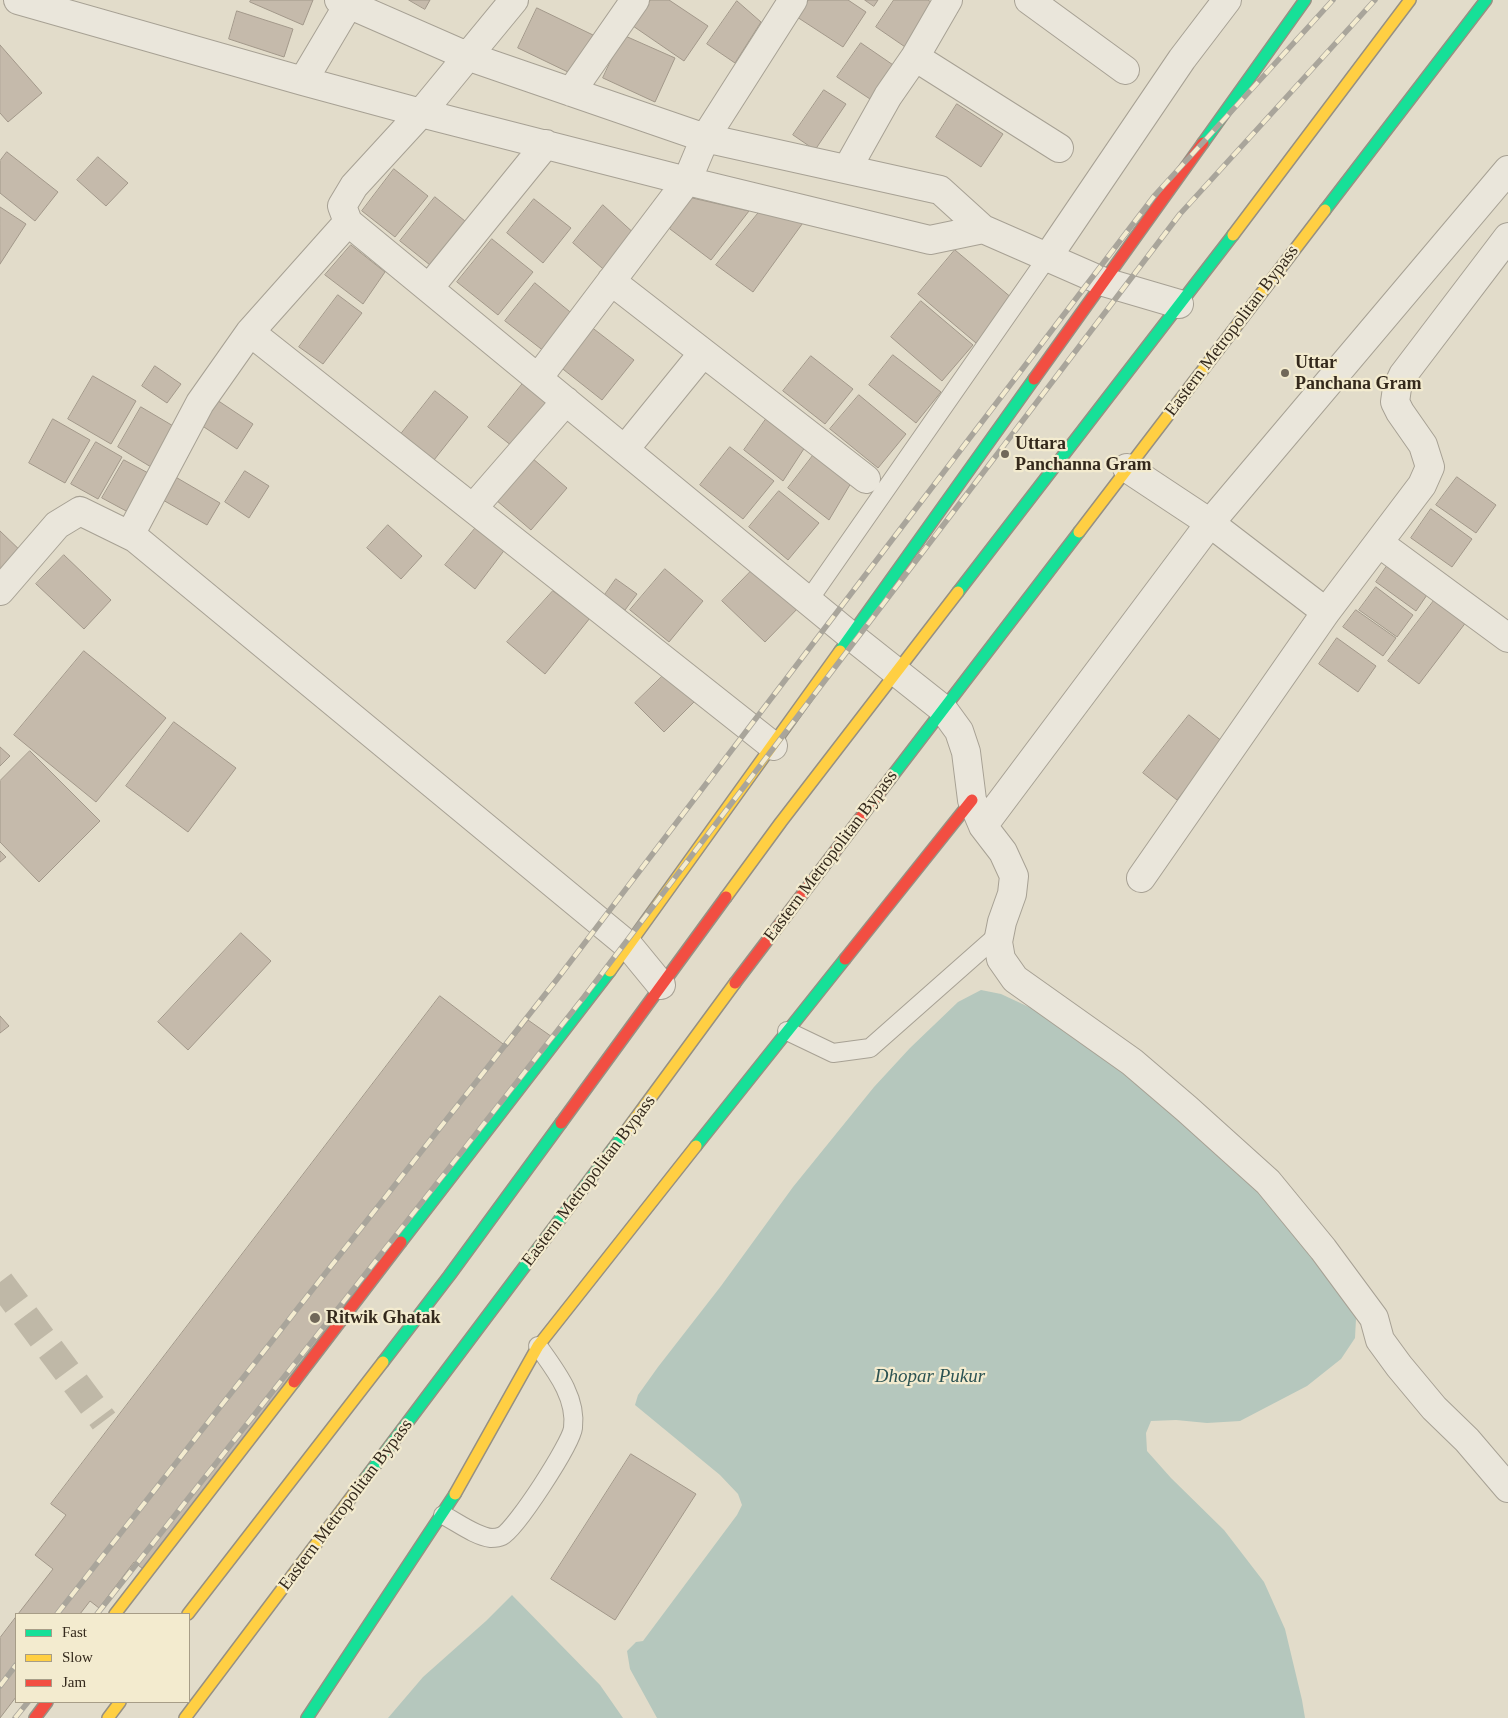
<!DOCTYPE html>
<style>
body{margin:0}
#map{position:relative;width:1508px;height:1718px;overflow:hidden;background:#e2dcca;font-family:"Times New Roman",serif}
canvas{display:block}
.legend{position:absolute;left:15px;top:1613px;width:175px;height:90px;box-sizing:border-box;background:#f3ebcf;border:1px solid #a79d87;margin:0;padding:6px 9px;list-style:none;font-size:15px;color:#34291c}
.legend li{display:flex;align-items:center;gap:10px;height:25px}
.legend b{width:25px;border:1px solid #a79d87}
</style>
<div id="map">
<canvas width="1508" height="1718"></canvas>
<ul class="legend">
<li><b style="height:6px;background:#16e098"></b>Fast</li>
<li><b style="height:6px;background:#ffcf43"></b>Slow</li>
<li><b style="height:6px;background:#f24e42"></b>Jam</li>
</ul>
</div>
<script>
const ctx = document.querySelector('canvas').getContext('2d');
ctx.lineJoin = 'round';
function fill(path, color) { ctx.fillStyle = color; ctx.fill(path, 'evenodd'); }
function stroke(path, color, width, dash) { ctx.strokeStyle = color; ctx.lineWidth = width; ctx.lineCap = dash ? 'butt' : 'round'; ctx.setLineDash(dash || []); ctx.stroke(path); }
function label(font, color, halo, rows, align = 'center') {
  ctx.font = font + ' "Times New Roman",serif'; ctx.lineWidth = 4.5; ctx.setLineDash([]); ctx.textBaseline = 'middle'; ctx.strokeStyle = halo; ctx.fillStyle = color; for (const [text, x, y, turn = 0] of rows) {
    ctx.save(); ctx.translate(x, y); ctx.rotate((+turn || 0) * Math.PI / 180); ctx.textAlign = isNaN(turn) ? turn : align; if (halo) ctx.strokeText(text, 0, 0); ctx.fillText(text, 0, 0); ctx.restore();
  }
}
fill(new Path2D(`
 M 981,990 L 1001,994 L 1046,1015 L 1127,1072 L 1247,1172 L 1351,1298 L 1356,1319 L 1355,1338 L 1341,1359 L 1307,1386 L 1240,1421 L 1207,1423 L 1176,1420 L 1151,1421 L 1146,1433 L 1147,1451 L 1171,1478 L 1224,1530 L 1264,1582 L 1285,1629 L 1302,1700 L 1305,1718 L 657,1718 L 630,1669 L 627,1651 L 636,1642 L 643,1641 L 737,1515 L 742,1505 L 738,1494 L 720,1475 L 635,1405 L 638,1395 L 658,1367 L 721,1286 L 793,1187 L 874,1087 L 910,1048 L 958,1002 Z
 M 512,1595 L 600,1685 L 623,1718 L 388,1718 L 423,1677 L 486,1621 Z`), '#b5c7bd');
const building = new Path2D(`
 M 251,0 L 313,0 L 303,25 L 250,2 Z
 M 409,0 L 430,0 L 425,9 Z
 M 651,0 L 669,0 L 708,26 L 684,61 L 633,26 Z
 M 809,0 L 848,0 L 866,12 L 843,47 L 797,17 Z
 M 865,0 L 878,0 L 874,6 Z
 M 894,0 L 928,0 L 940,8 L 911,51 L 876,27 Z
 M 737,1 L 761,22 L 735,63 L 707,44 Z
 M 537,8 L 593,35 L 570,73 L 518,48 Z
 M 237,11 L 293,29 L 284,57 L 229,39 Z
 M 623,35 L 675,58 L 655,102 L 603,78 Z
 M 861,43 L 899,69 L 876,103 L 837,77 Z
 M 0,45 L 42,93 L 8,122 L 0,113 Z
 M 824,90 L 846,104 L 815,150 L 793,135 Z
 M 957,104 L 1003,134 L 981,167 L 936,137 Z
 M 7,152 L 58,192 L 35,221 L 0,193 L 0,161 Z
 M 98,157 L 128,183 L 106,206 L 77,180 Z
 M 394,169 L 428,196 L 395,237 L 362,211 Z
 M 435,197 L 470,225 L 435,269 L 400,241 Z
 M 688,197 L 749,211 L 711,260 L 670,229 Z
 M 534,199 L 571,228 L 543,263 L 507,233 Z
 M 603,205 L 637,236 L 609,274 L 573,243 Z
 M 0,207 L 26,224 L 0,264 Z
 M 760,211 L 805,220 L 753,292 L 716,265 Z
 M 492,239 L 533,272 L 498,315 L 457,282 Z
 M 351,245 L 385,272 L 363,304 L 325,275 Z
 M 955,250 L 1013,299 L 976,343 L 918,294 Z
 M 535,283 L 575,316 L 549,355 L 505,321 Z
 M 338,295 L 362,313 L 323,364 L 299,347 Z
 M 921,301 L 973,345 L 942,381 L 891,337 Z
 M 590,326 L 634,360 L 602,400 L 559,366 Z
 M 893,355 L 941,392 L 916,423 L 869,385 Z
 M 811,356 L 853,389 L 825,424 L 783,391 Z
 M 155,366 L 181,384 L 167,403 L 142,386 Z
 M 93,376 L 136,401 L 111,444 L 68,419 Z
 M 524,382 L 553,405 L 517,450 L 488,427 Z
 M 435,391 L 468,417 L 434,460 L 401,434 Z
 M 859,395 L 906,434 L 878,468 L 830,429 Z
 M 217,400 L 253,424 L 237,449 L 201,425 Z
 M 141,407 L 180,430 L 156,470 L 118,447 Z
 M 769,415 L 807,444 L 783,481 L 744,450 Z
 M 53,419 L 90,440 L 65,483 L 29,463 Z
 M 96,442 L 122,457 L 98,499 L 71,484 Z
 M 730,447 L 774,481 L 743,519 L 700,485 Z
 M 815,453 L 851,483 L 829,520 L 788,488 Z
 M 532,458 L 567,488 L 531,530 L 496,500 Z
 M 124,460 L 150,474 L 128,512 L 102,498 Z
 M 245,471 L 269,486 L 249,518 L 225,502 Z
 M 167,472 L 220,503 L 207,525 L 154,495 Z
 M 1457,477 L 1496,505 L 1476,533 L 1436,505 Z
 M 779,491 L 819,523 L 788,560 L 749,527 Z
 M 1431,509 L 1472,539 L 1452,567 L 1411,538 Z
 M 388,525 L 422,556 L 401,579 L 367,548 Z
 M 478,525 L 506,548 L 475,589 L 445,565 Z
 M 0,531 L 25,555 L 0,582 Z
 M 64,555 L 111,600 L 84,629 L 36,584 Z
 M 760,562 L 803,603 L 765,642 L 722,601 Z
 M 1389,563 L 1429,592 L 1416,611 L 1376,582 Z
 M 665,569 L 703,601 L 669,642 L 630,610 Z
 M 616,579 L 637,594 L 625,610 L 604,596 Z
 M 1376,587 L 1413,615 L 1397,637 L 1359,610 Z
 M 553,591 L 590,618 L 545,674 L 507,642 Z
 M 1439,594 L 1470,617 L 1419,684 L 1388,661 Z
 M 1356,610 L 1396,638 L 1383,656 L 1343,627 Z
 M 1337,638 L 1376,666 L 1358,692 L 1319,664 Z
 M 84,651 L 166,718 L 96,802 L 14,735 Z
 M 668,671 L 696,700 L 664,732 L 635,703 Z
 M 1189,715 L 1223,742 L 1177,800 L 1143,773 Z
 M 174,722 L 236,768 L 188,832 L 126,786 Z
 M 0,747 L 10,756 L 0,766 Z
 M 30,751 L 100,821 L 39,882 L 0,842 L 0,781 Z
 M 0,851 L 6,857 L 0,862 Z
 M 241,933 L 271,961 L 188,1050 L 158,1022 Z
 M 440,996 L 507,1047 L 528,1020 L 555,1039 L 147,1572 L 134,1562 L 99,1608 L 90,1601 L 80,1614 L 18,1614 L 53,1569 L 35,1555 L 66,1515 L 51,1504 Z
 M 0,1016 L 9,1026 L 0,1033 Z
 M 631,1454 L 696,1494 L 615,1620 L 551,1579 Z
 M 16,1617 L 16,1697 L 0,1718 L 0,1638 Z`);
fill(building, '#c5baab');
stroke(building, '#a2988a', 1);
stroke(new Path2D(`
 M 0,1282 L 104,1421`), '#bfb8a7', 28, [28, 14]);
const lane = new Path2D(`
 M 808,601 L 1047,258
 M 787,1031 L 833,1053 L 870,1048 L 999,934
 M 443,1515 C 457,1522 475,1536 491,1538 C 494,1538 500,1537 502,1536 C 516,1529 571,1444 573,1428 C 577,1397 555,1370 538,1346`);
const street = new Path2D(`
 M 18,0 L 303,81 L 421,113 L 687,181 L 930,240 L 983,229 L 1104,282 L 1179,304
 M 339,0 L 467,56 L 705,138 L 940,190 L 983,229
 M 514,0 L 421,113 L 354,186 L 342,206 L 348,222 L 851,636 L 943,709 L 959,731 L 966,752 L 972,800 L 983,826 L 1003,852 L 1014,876 L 1012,894 L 1002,922 L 998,942 L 1001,959 L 1015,979 L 1132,1062 L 1187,1109 L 1268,1182 L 1323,1249 L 1374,1318 L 1380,1340 L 1399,1366 L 1434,1408 L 1467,1440 L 1508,1488
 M 1029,0 L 1125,70
 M 915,57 L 1059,148
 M 303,81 L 351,0
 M 571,92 L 635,0
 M 847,169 L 888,96 L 915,57 L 948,0
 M 1047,258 L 1182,59 L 1227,0
 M 611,281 L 866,479
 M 429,288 L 546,144
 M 250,332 L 773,746
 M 538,378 L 687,181 L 705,138 L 793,0
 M 625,449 L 703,353
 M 1127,468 L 1210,523 L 1326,612
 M 473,508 L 566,401
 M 130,535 L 200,403 L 250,332 L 348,222
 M 1379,543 L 1508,638
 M 0,591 L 57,525 L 80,511 L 135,538 L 629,946 L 661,985
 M 983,826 L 1210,523 L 1508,170
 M 1141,878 L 1326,612 L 1422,485 L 1430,467 L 1423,445 L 1400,412 L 1395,402 L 1397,388 L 1403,375 L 1508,237`);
const fast = new Path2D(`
 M 1203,143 L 1305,0
 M 1325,210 L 1486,0
 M 958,592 L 1233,235
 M 840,651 L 1034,379
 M 890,779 L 1079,532
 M 696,1146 L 845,959
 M 401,1242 L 610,971
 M 383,1362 L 449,1276 L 561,1123
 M 365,1479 L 624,1134
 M 307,1718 L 455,1494`);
const slow = new Path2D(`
 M 1233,235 L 1410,0
 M 1079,532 L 1325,210
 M 726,897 L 781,822 L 958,592
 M 610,971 L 840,651
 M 624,1134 L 735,983
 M 455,1494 L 538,1346 L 696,1146
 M 115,1614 L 294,1382
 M 188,1614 L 383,1362
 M 108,1718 L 120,1702
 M 185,1718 L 365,1479`);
const jam = new Path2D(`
 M 1034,379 L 1203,143
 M 845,959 L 972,800
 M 735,983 L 890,779
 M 561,1123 L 726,897
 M 294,1382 L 401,1242
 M 35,1718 L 47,1702`);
stroke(lane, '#a7a194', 20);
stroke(street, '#a7a194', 30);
stroke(fast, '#969083', 14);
stroke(slow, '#969083', 14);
stroke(jam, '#969083', 14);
stroke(lane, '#eae6db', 18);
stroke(street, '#eae6db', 28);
stroke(fast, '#16e098', 11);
stroke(slow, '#ffcf43', 11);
stroke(jam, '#f24e42', 11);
const rail = new Path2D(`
 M 57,1614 L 558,978 L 1155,195 L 1333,0
 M 97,1614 L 584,997 L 1180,214 L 1375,0
 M 0,1686 L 16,1665
 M 15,1718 L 28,1702`);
stroke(rail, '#a9a59b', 5.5);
stroke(rail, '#f3ebcf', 4, [11]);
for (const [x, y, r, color] of [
 [1285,373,5,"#716859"],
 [1005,454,5,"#716859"],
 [315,1318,6,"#716859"]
]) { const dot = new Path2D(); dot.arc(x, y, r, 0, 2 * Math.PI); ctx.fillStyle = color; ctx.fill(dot); stroke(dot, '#f3ebcf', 2); }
label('18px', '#34291c', '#f3ebcf', [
 ["Eastern Metropolitan Bypass",1232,331,-53],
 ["Eastern Metropolitan Bypass",831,856,-53],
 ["Eastern Metropolitan Bypass",589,1181,-53],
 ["Eastern Metropolitan Bypass",346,1505,-53]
]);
label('bold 18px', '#34291c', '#f3ebcf', [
 ["Uttar",1295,363],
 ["Panchana Gram",1295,384],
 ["Uttara",1015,444],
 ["Panchanna Gram",1015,465],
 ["Ritwik Ghatak",326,1318]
], 'left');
label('italic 19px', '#2c5353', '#f3ebcf', [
 ["Dhopar Pukur",930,1377]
]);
</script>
